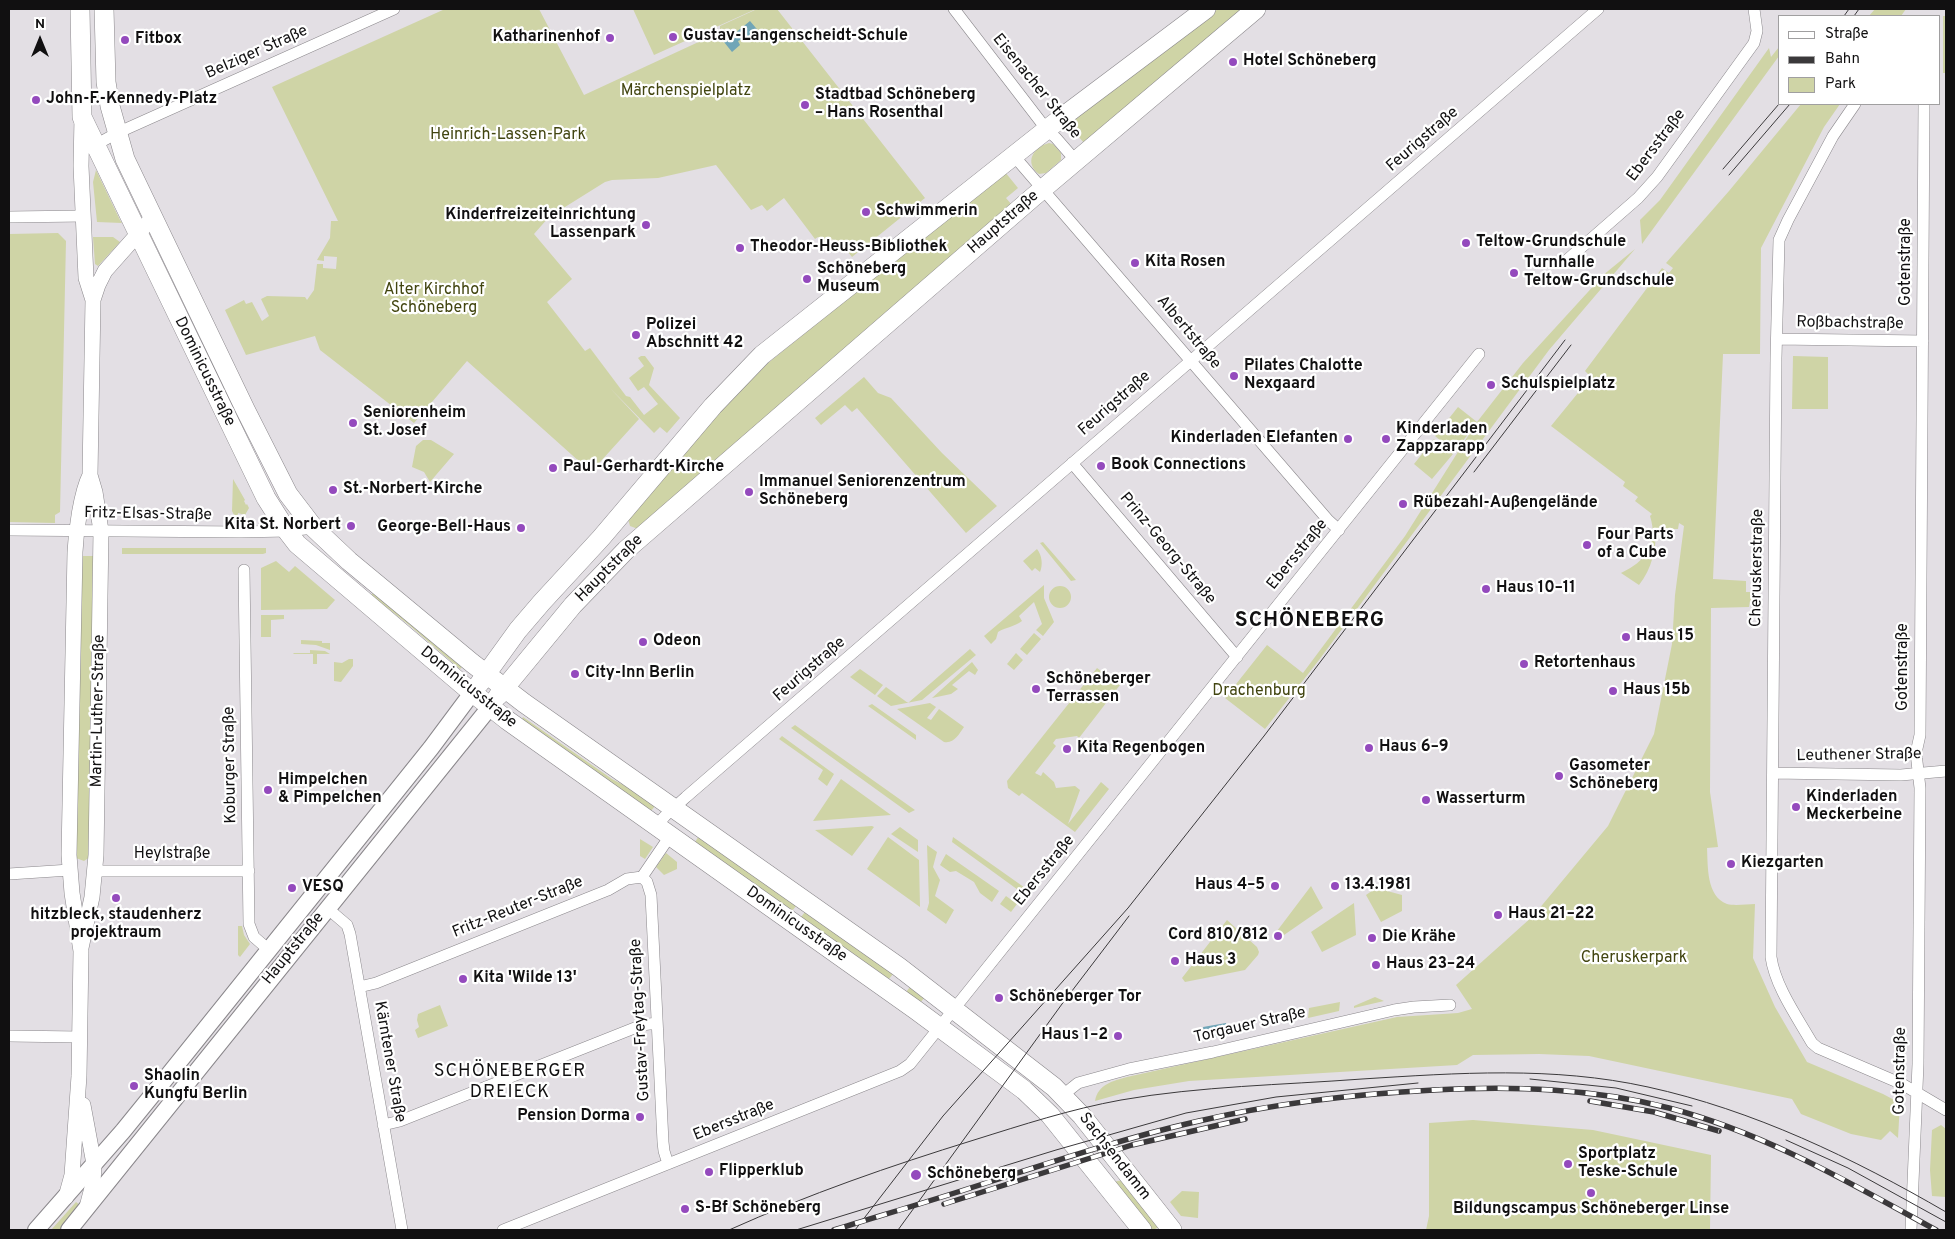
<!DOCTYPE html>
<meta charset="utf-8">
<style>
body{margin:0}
#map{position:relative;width:1955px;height:1239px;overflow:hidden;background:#e3dfe4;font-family:Overpass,sans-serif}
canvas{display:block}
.frame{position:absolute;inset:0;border:10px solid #111011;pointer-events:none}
.legend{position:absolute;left:1778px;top:15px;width:162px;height:90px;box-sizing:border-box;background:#fff;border:1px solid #a09fa0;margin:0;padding:6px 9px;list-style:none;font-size:15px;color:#111011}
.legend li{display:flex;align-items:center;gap:10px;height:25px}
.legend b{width:25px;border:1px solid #a09fa0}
.north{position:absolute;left:15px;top:15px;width:50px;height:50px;-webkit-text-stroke:4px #fff;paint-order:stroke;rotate:0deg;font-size:14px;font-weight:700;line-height:20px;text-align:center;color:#111011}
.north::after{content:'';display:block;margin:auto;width:18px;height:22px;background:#111011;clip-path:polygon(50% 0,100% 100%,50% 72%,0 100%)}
</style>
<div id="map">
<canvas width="1955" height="1239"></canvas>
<div class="frame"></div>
<ul class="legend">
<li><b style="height:6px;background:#fff"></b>Straße</li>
<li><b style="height:6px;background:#3b393b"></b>Bahn</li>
<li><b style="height:14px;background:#cfd4a6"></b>Park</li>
</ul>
<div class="north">N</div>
</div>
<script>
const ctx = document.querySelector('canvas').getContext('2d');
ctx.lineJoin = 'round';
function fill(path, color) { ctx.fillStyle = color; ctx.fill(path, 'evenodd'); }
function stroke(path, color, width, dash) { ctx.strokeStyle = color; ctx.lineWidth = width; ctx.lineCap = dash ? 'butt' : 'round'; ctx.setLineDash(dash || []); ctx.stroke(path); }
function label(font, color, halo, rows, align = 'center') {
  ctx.font = font + ' Overpass,sans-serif'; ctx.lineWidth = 4.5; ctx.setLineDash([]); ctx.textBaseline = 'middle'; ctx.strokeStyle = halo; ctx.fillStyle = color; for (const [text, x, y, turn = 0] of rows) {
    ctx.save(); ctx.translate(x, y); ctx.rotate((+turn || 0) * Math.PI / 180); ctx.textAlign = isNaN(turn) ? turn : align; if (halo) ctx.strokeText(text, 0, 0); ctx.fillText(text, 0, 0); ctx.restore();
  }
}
fill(new Path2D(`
 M 445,9 L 539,9 L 584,95 L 705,39 L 720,31 L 720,26 L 757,9 L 777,9 L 925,198 L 852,257 L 844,247 L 841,249 L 833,239 L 825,245 L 818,237 L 815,239 L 784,198 L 767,211 L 762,205 L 751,210 L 716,165 L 658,178 L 612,180 L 605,182 L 549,217 L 534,234 L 572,279 L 547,302 L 585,351 L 590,348 L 626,396 L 630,397 L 644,415 L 658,404 L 644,387 L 638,391 L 629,378 L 644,366 L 638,358 L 641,356 L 645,356 L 654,368 L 649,385 L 680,418 L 667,433 L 660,427 L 654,433 L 609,387 L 639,419 L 591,472 L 467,361 L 414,423 L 320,350 L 315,336 L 246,355 L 225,310 L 244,300 L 246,304 L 252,302 L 262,321 L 269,316 L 261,299 L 267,296 L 305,297 L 307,300 L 314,290 L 317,264 L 323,264 L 323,268 L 336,269 L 337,257 L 324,256 L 324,261 L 317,260 L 330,238 L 331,221 L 338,221 L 272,87 Z
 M 633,9 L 756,9 L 654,55 Z
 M 1218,9 L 1242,9 L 1084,143 L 1067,123 Z
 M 1875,9 L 1906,9 L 1901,16 L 1869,16 Z
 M 1943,16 L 1946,16 L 1946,73 L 1943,73 Z
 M 1779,47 L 1779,56 L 1642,244 L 1640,220 L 1660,200 L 1769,48 L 1771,57 Z
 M 1801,104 L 1840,104 L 1824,127 L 1761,248 L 1760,354 L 1723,354 L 1713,579 L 1746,581 L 1746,592 L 1757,592 L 1757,600 L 1750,601 L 1749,607 L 1711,608 L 1710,792 L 1718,847 L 1707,848 C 1708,866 1706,896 1727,904 C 1735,906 1747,904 1755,904 L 1753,958 L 1775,1007 L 1807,1062 L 1883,1094 L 1900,1103 L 1898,1138 L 1890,1131 L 1881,1140 L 1851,1134 L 1801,1114 L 1792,1099 L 1589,1056 L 1539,1054 L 1473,1055 L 1457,1065 L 1189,1081 L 1134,1090 L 1095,1101 C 1098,1084 1113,1081 1127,1077 L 1397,1017 L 1458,1013 L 1472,1009 L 1456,985 L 1533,916 L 1608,826 L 1654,734 L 1672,644 L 1675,595 L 1684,526 L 1679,523 L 1678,529 L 1656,529 C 1656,549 1652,569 1639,585 L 1621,573 C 1645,562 1659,544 1650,516 L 1652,514 L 1635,501 L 1638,497 L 1623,486 L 1625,482 L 1551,426 L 1591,377 L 1585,371 L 1662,268 L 1669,273 L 1673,268 L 1666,263 L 1729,191 Z
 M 1049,143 L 1053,144 L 1061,153 L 1061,160 L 1046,173 L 1039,174 C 1024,163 1033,147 1049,143 Z
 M 96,170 L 120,220 L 122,223 L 97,222 L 93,182 Z
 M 1005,172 L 1018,188 L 1006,198 L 1012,205 L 638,529 L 630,526 L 628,519 L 723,408 L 768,363 Z
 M 58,233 L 66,241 L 60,512 L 55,515 L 55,523 L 9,522 L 9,234 Z
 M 93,237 L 113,237 L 120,242 L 98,266 L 95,264 Z
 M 1635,249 L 1549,350 L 1319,660 L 1265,729 L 1225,698 L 1267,645 L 1303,673 L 1405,536 L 1473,428 L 1454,452 L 1435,436 L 1458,407 L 1477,422 L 1523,363 L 1598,281 L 1597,280 Z
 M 1793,356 L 1828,357 L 1828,409 L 1792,409 Z
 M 864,377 L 878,393 L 891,398 L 942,453 L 997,506 L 966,533 L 857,408 L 852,412 L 845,405 L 821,425 L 815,418 Z
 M 1434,439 L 1453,454 L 1432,479 L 1414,464 Z
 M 423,440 L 431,440 L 454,454 L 430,482 L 424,472 L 412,467 L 416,446 Z
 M 233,479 L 245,500 L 244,501 L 246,505 L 247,504 L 249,508 L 245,515 L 238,513 L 238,515 L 234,515 L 232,511 Z
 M 1043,542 L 1076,580 L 1071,581 L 1040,543 Z
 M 122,548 L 266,548 L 266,553 L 263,554 L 122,554 Z
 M 1037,549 C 1042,555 1043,565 1040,572 L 1035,568 L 1032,571 L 1023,561 Z
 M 80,556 L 93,556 L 92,605 L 94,614 L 90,857 L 84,861 L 76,858 Z
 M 276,561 L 289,572 L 295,566 L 335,600 L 327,609 L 261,610 L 261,568 Z
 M 1044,585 L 1044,598 L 1054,622 L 1043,636 L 1036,630 L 1042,624 L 1034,602 L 1019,616 L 1022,621 C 1014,627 1006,627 998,632 L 996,639 L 991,644 L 984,636 Z
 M1049 597a11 11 0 1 1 22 0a11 11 0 1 1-22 0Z
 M 373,593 L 463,666 L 460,669 L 409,625 L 371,595 Z
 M 261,615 L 284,615 L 284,619 L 271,620 L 271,637 L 261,637 Z
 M 1034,633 L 1041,639 L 1027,655 L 1020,649 Z
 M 301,640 L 322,641 L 322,643 L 330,643 L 330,650 L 316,645 L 301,644 Z
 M 970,649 L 976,655 L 922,700 L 891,706 L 877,696 L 886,687 L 908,703 Z
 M 310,650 L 325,651 L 330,654 L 317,654 L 317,664 L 313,664 L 313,654 L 294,654 L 293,653 L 310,653 Z
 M 1016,653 L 1023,660 L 1014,670 L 1007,664 Z
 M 349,659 L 353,659 L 353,666 L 341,682 L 334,681 L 334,662 L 342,663 Z
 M 972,662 L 978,670 L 975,675 L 969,671 L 952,685 L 958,689 L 951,694 L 932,698 Z
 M 1097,668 L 1120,685 L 1079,738 L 1077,736 L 1056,739 L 1053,743 L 1056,746 L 1035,773 L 1041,776 L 1043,772 L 1054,782 L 1056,788 L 1075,786 L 1080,790 L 1068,824 L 1101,782 L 1109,789 L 1075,832 L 1022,793 L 1019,796 L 1008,788 L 1007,781 Z
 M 860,669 L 883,685 L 875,695 L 850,677 Z
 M 930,703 L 936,707 L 927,718 L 931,720 L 939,709 L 964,727 C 959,734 954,744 944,742 L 897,709 Z
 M 872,704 L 916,735 L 916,740 L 868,706 Z
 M 523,717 L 612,779 L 631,789 L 655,806 L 651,811 L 522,719 Z
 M 795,725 L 915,810 L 909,813 L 791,728 Z
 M 782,736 L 834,774 L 827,786 L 818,779 L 823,770 L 779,739 Z
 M 841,779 L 891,815 L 813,821 Z
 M 872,826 L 874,827 L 852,856 L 815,830 Z
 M 900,827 L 918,840 L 918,852 L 891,834 Z
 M 699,836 L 796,906 L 792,911 L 695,842 Z
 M 888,837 L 919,860 L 920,907 L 867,869 Z
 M 953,837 L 1028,890 L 1025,895 L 952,842 Z
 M 640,839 L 653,847 L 645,859 L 640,856 Z
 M 927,845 L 937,852 L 933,867 L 940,880 L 935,896 L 954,910 L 946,924 L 927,910 L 929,903 Z
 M 666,853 L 677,862 L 677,869 L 664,875 L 656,867 Z
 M 946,854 L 999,891 L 992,902 L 980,893 L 974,882 L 956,871 L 950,872 L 940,865 Z
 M 1311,886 L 1323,908 L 1284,935 L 1277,931 Z
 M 1376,888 L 1402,895 L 1402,911 L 1381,922 L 1366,895 Z
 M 1006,896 L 1017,904 L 1011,912 L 1000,904 Z
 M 1354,903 L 1356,935 L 1322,952 L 1311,932 Z
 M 805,912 L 893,974 L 889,979 L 801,917 Z
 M 1227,920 L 1257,947 L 1259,952 L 1258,955 L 1245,970 L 1185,982 L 1182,978 Z
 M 238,926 L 242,926 L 244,935 L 250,944 L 240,957 L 238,955 Z
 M 910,987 L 924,998 L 920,1003 L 906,992 Z
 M 1375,997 L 1384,1001 L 1354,1008 L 1354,1006 Z
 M 1340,1002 L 1339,1011 L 1308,1018 L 1309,1008 Z
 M 440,1005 L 448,1026 L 418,1038 L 415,1030 L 419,1027 L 417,1020 L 418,1014 Z
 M 1473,1120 L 1593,1130 L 1711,1155 L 1710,1230 L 1426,1230 L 1429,1216 L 1429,1123 Z
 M 1941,1125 L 1946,1129 L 1946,1197 L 1932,1196 L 1930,1170 L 1932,1130 Z
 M 1122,1180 L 1159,1227 L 1153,1230 L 1114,1182 Z
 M 1182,1191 L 1199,1192 L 1198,1218 L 1181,1216 L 1170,1202 Z
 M 76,1202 L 80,1205 L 60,1230 L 51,1230 Z`), '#cfd4a6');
fill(new Path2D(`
 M 750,21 L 761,34 L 758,37 L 755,33 L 738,41 L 740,45 L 732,52 L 724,42 Z
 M 1226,1023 L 1228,1034 L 1205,1039 L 1203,1027 Z`), '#70a5b7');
const minor = new Path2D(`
 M 954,9 L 1047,130 L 1056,138 L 1076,161
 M 1855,104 L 1833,136 L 1788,220 L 1779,240 L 1776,358 L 1771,957 C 1775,986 1797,1017 1812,1043 L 1818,1048 L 1902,1084 L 1946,1110
 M 90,148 L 117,133 L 394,9
 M 1014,156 L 1328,520 L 1339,530
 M 9,217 L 84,216
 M 1567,260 L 1638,198 L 1657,177 L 1754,43 L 1757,31 L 1754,9
 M 1777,339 L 1923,341
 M 1072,463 L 1237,657
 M 9,530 L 240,532 L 287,531 L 314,528
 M 244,570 L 249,924 L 254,937 L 269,950
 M 1773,773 L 1901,775 L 1946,771
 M 656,826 L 665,816 L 686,797 L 1598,9
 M 95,871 L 249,871
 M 9,874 L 70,870
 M 642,877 L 647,882 L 651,895 L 663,1142 L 664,1151 L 668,1164
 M 642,877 L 670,836
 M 327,908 L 347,925 L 350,934 L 402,1230
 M 359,987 L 376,983 L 608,890 L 627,879 L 642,877
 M 9,1036 L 79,1037
 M 1063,1095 L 1078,1083 L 1129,1069 L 1213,1052 L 1394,1010 L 1414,1007 L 1450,1005
 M 383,1125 L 400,1121 L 642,1025 L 657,1023
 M 503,1230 L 900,1071 L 910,1064 L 1479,354
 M 1911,1230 L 1918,1064 L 1920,788 L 1916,753 L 1920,735 L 1924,104`);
const tertiary = new Path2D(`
 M 82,118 L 81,166 L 86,278 L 93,300
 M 81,948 L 92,897 L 96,855 L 101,531 L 95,492 L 90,475 L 93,300 L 98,285 L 105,271 L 152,218
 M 83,1105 L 94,1164 L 93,1184 L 87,1207
 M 66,1197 L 72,1175 L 79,1076 L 81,951 L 72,893 L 69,855 L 75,552 C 76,531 81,493 90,475`);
const secondary = new Path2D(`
 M 36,1230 L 123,1131 L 162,1083 L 431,748 L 472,693
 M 69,1230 L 490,707`);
const primary = new Path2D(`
 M 80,9 L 82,117 L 266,498 L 287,531 L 297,544 L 464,686 L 507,720 L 916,1010 L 1024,1090 L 1050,1115 L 1142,1230
 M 104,9 L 106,82 L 110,106 L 125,159 L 245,409 L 288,494 L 314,528 L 349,561 L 472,663 L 524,703 L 899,967 L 1054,1087 L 1082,1116 L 1172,1230
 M 479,684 L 518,630 L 542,602 L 601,538 L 713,406 L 762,355 L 1065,115 L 1206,9
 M 498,696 L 573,605 L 626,550 L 1032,198 L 1256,9`);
stroke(minor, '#8a878b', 12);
stroke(tertiary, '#8a878b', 16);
stroke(secondary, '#8a878b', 18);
stroke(primary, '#8a878b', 20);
stroke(minor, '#fff', 11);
stroke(tertiary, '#fff', 15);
stroke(secondary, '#fff', 16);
stroke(primary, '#fff', 19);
stroke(new Path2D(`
 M 1844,16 L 1849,9
 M 1854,16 L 1859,9
 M 1723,169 L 1779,104
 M 1729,175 L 1790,104
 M 1474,472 L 1571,345
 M 1530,1079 L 1616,1088 L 1692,1106
 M 1786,1140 L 1848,1168 L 1946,1222
 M 729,1230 C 809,1194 890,1166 974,1140 C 1022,1125 1071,1109 1121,1100 C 1201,1086 1282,1085 1362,1079 C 1458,1073 1553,1066 1648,1087 C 1753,1110 1853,1158 1946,1212
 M 796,1230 L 1056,1150 L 1186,1113 L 1276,1097 L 1418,1083
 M 855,1230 L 943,1116 L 1128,908 L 1264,736 L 1565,340
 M 898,1230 L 1062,1004 L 1129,916`), '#3b393b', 1);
const rail = new Path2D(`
 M 1590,1101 L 1654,1112 L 1719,1131
 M 944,1204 L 1132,1145 L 1245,1119
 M 834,1230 C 886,1214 937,1199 989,1182 C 1058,1160 1128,1137 1199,1121 C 1276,1103 1355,1094 1434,1090 C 1512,1086 1592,1088 1669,1108 C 1765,1133 1850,1183 1936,1230`);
stroke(rail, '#3b393b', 5.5);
stroke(rail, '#fff', 4, [11]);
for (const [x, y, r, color] of [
 [673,37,5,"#944abd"],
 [610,38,5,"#944abd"],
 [125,40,5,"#944abd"],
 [1233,62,5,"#944abd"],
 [36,100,5,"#944abd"],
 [805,105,5,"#944abd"],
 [866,212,5,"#944abd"],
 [646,225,5,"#944abd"],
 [1466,243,5,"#944abd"],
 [740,248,5,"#944abd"],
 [1135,263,5,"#944abd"],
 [1514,273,5,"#944abd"],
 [807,279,5,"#944abd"],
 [636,335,5,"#944abd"],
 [1234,376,5,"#944abd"],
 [1491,385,5,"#944abd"],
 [353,423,5,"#944abd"],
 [1348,439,5,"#944abd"],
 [1386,439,5,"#944abd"],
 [1101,466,5,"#944abd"],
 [553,468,5,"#944abd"],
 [333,490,5,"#944abd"],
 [749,492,5,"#944abd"],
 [1403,504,5,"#944abd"],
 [351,526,5,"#944abd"],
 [521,528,5,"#944abd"],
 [1587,545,5,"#944abd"],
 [1486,589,5,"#944abd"],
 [1626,637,5,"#944abd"],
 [643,642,5,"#944abd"],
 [1524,664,5,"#944abd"],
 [575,674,5,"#944abd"],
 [1036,689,5,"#944abd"],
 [1613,691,5,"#944abd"],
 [1369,748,5,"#944abd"],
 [1067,749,5,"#944abd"],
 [1559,776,5,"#944abd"],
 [268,790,5,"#944abd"],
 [1426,800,5,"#944abd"],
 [1796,807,5,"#944abd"],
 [1731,864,5,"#944abd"],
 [1275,886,5,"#944abd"],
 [1335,886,5,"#944abd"],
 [292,888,5,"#944abd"],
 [116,898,5,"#944abd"],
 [1498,915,5,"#944abd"],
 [1278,936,5,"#944abd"],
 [1372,938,5,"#944abd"],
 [1175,961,5,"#944abd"],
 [1376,965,5,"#944abd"],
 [463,979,5,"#944abd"],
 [999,998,5,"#944abd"],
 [1118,1036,5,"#944abd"],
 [134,1086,5,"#944abd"],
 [640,1117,5,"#944abd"],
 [1568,1164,5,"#944abd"],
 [709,1172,5,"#944abd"],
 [916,1175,6,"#944abd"],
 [1591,1193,5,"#944abd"],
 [685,1209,5,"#944abd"]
]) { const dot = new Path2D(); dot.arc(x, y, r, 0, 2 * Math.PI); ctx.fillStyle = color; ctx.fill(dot); stroke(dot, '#fff', 2); }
label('bold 16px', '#111011', '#fff', [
 ["Gustav-Langenscheidt-Schule",683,37],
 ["Katharinenhof",600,38,"right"],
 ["Fitbox",135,40],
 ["Hotel Schöneberg",1243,62],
 ["Stadtbad Schöneberg",815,96],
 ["– Hans Rosenthal",815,114],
 ["John-F.-Kennedy-Platz",46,100],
 ["Schwimmerin",876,212],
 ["Kinderfreizeiteinrichtung",636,216,"right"],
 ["Lassenpark",636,234,"right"],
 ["Teltow-Grundschule",1476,243],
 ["Theodor-Heuss-Bibliothek",750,248],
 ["Kita Rosen",1145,263],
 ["Turnhalle",1524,264],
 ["Teltow-Grundschule",1524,282],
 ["Schöneberg",817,270],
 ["Museum",817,288],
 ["Polizei",646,326],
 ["Abschnitt 42",646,344],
 ["Pilates Chalotte",1244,367],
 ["Nexgaard",1244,385],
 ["Schulspielplatz",1501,385],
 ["Seniorenheim",363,414],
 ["St. Josef",363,432],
 ["Kinderladen",1396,430],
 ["Zappzarapp",1396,448],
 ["Kinderladen Elefanten",1338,439,"right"],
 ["Book Connections",1111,466],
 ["Paul-Gerhardt-Kirche",563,468],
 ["Immanuel Seniorenzentrum",759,483],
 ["Schöneberg",759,501],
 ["St.-Norbert-Kirche",343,490],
 ["Rübezahl-Außengelände",1413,504],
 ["Kita St. Norbert",341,526,"right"],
 ["George-Bell-Haus",511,528,"right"],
 ["Four Parts",1597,536],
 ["of a Cube",1597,554],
 ["Haus 10–11",1496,589],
 ["Haus 15",1636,637],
 ["Odeon",653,642],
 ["Retortenhaus",1534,664],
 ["City-Inn Berlin",585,674],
 ["Schöneberger",1046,680],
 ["Terrassen",1046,698],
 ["Haus 15b",1623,691],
 ["Haus 6–9",1379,748],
 ["Kita Regenbogen",1077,749],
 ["Gasometer",1569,767],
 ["Schöneberg",1569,785],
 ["Himpelchen",278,781],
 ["& Pimpelchen",278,799],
 ["Kinderladen",1806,798],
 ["Meckerbeine",1806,816],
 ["Wasserturm",1436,800],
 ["Kiezgarten",1741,864],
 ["Haus 4–5",1265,886,"right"],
 ["13.4.1981",1345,886],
 ["VESQ",302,888],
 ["Haus 21–22",1508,915],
 ["hitzbleck, staudenherz",116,916,"center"],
 ["projektraum",116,934,"center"],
 ["Cord 810/812",1268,936,"right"],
 ["Die Krähe",1382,938],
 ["Haus 3",1185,961],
 ["Haus 23–24",1386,965],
 ["Kita 'Wilde 13'",473,979],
 ["Schöneberger Tor",1009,998],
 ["Haus 1–2",1108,1036,"right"],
 ["Shaolin",144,1077],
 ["Kungfu Berlin",144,1095],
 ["Pension Dorma",630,1117,"right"],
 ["Sportplatz",1578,1155],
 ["Teske-Schule",1578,1173],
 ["Flipperklub",719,1172],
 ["Schöneberg",927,1175],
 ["S-Bf Schöneberg",695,1209],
 ["Bildungscampus Schöneberger Linse",1591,1210,"center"]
], 'left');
label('16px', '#111011', '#fff', [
 ["Belziger Straße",257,53,-24],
 ["Eisenacher Straße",1036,87,51],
 ["Feurigstraße",1423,140,-41],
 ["Ebersstraße",1657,146,-53],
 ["Hauptstraße",1004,223,-41],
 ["Gotenstraße",1907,262,-90],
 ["Roßbachstraße",1850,324,1],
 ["Albertstraße",1188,333,50],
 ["Dominicusstraße",204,372,64],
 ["Feurigstraße",1115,404,-41],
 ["Fritz-Elsas-Straße",148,515,1],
 ["Prinz-Georg-Straße",1167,549,50],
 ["Ebersstraße",1298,555,-51],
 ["Cheruskerstraße",1758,568,-89],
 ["Hauptstraße",610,569,-45],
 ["Gotenstraße",1904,667,-90],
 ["Feurigstraße",810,670,-41],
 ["Dominicusstraße",468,688,39],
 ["Martin-Luther-Straße",99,711,-89],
 ["Leuthener Straße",1859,756,-1],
 ["Koburger Straße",231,765,-91],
 ["Heylstraße",172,855],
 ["Ebersstraße",1045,871,-51],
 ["Fritz-Reuter-Straße",518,908,-22],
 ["Dominicusstraße",796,925,35],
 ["Hauptstraße",294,949,-51],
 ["Gustav-Freytag-Straße",641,1020,-93],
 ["Torgauer Straße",1250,1026,-13],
 ["Kärntener Straße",389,1062,80],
 ["Gotenstraße",1901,1071,-89],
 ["Ebersstraße",734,1121,-22],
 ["Sachsendamm",1114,1157,52]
]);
label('16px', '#424510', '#fff', [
 ["Märchenspielplatz",686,92],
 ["Heinrich-Lassen-Park",508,136],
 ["Alter Kirchhof",434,291],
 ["Schöneberg",434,309],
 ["Drachenburg",1259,692],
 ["Cheruskerpark",1634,959]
]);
ctx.letterSpacing = '1px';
label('18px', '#111011', '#fff', [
 ["SCHÖNEBERGER",510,1072],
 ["DREIECK",510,1093]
]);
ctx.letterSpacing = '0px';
ctx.letterSpacing = '1px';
label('bold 21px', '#111011', '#fff', [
 ["SCHÖNEBERG",1310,622]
]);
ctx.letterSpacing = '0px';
</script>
